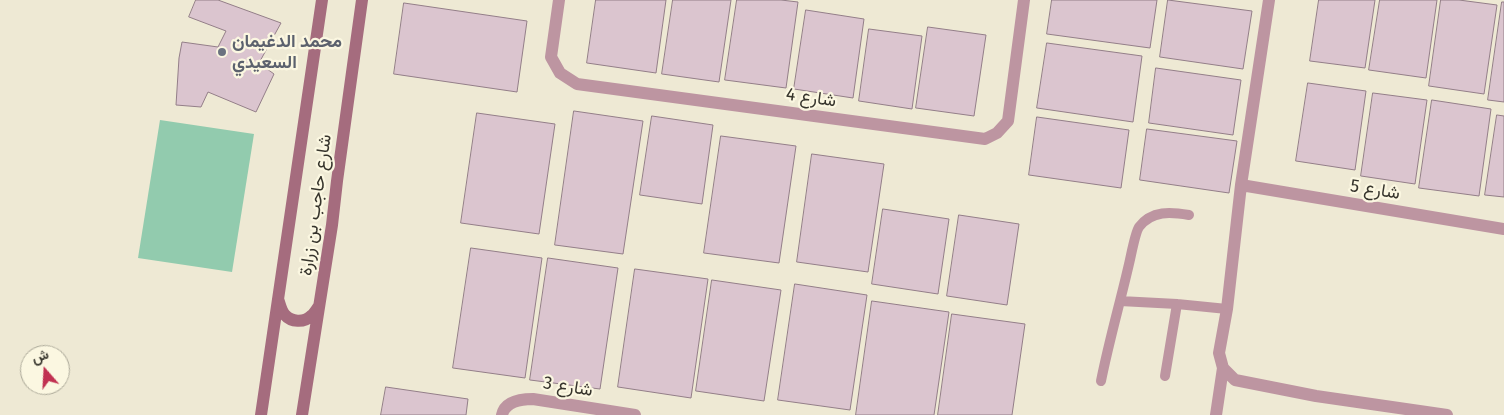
<!DOCTYPE html>
<meta charset="utf-8">
<style>
body{margin:0}
#map{position:relative;width:1504px;height:415px;overflow:hidden;background:#eee9d4;font-family:"Fira Sans",Vazirmatn,sans-serif}
canvas{display:block}
.north{position:absolute;left:20px;top:345px;width:50px;height:50px;box-sizing:border-box;background:#fbf7e1;border:1px solid #aca999;border-radius:50%;rotate:341deg;font-size:14px;font-weight:700;line-height:20px;text-align:center;color:#36342c}
.north::after{content:'';display:block;margin:auto;width:18px;height:22px;background:#c13151;clip-path:polygon(50% 0,100% 100%,50% 72%,0 100%)}
</style>
<div id="map">
<canvas width="1504" height="415"></canvas>
<div class="north">ش</div>
</div>
<script>
const ctx = document.querySelector('canvas').getContext('2d');
ctx.lineJoin = 'round';
function fill(path, color) { ctx.fillStyle = color; ctx.fill(path, 'evenodd'); }
function stroke(path, color, width, dash) { ctx.strokeStyle = color; ctx.lineWidth = width; ctx.lineCap = dash ? 'butt' : 'round'; ctx.setLineDash(dash || []); ctx.stroke(path); }
function label(font, color, halo, rows, align = 'center') {
  ctx.font = font + ' "Fira Sans",Vazirmatn,sans-serif'; ctx.lineWidth = 4.5; ctx.setLineDash([]); ctx.textBaseline = 'middle'; ctx.strokeStyle = halo; ctx.fillStyle = color; for (const [text, x, y, turn = 0] of rows) {
    ctx.save(); ctx.translate(x, y); ctx.rotate((+turn || 0) * Math.PI / 180); ctx.textAlign = isNaN(turn) ? turn : align; if (halo) ctx.strokeText(text, 0, 0); ctx.fillText(text, 0, 0); ctx.restore();
  }
}
fill(new Path2D(`
 M 160,120 L 254,134 L 232,272 L 138,258 Z`), '#92cbae');
const building = new Path2D(`
 M 196,0 L 218,0 L 281,23 L 259,63 L 274,74 L 256,112 L 208,92 L 201,107 L 176,105 L 179,58 L 182,42 L 218,47 L 226,31 L 189,17 Z
 M 596,0 L 666,0 L 656,73 L 587,63 Z
 M 673,0 L 731,0 L 719,82 L 662,74 Z
 M 737,0 L 781,0 L 798,2 L 786,88 L 725,80 Z
 M 1052,0 L 1157,0 L 1150,48 L 1047,34 Z
 M 1168,0 L 1252,11 L 1243,69 L 1160,57 Z
 M 1319,0 L 1375,0 L 1365,68 L 1310,61 Z
 M 1380,0 L 1437,0 L 1426,78 L 1369,70 Z
 M 1441,0 L 1459,0 L 1497,5 L 1484,94 L 1429,86 Z
 M 1502,2 L 1504,2 L 1504,102 L 1488,100 Z
 M 404,3 L 527,21 L 517,92 L 394,74 Z
 M 806,10 L 864,19 L 853,98 L 794,89 Z
 M 928,27 L 986,35 L 974,116 L 916,108 Z
 M 869,29 L 922,36 L 912,109 L 859,101 Z
 M 1047,43 L 1142,56 L 1133,122 L 1037,108 Z
 M 1156,68 L 1241,80 L 1233,135 L 1149,123 Z
 M 1308,83 L 1366,91 L 1355,170 L 1296,161 Z
 M 1373,93 L 1427,100 L 1415,184 L 1361,176 Z
 M 1432,100 L 1491,109 L 1479,196 L 1419,188 Z
 M 574,111 L 643,121 L 623,254 L 555,245 Z
 M 477,113 L 555,124 L 539,234 L 461,223 Z
 M 1497,115 L 1504,116 L 1504,197 L 1485,195 Z
 M 652,116 L 713,125 L 702,204 L 640,195 Z
 M 1037,117 L 1129,130 L 1121,188 L 1029,175 Z
 M 1147,129 L 1237,141 L 1229,193 L 1140,180 Z
 M 721,136 L 796,146 L 779,263 L 704,253 Z
 M 812,154 L 884,164 L 868,272 L 797,262 Z
 M 883,209 L 949,219 L 938,294 L 872,284 Z
 M 959,215 L 1019,224 L 1007,305 L 947,296 Z
 M 471,248 L 542,258 L 525,378 L 453,368 Z
 M 548,258 L 618,268 L 600,389 L 530,380 Z
 M 635,269 L 708,279 L 691,398 L 618,387 Z
 M 712,280 L 781,290 L 764,401 L 696,391 Z
 M 795,284 L 867,295 L 850,410 L 778,400 Z
 M 872,301 L 949,312 L 934,415 L 856,415 Z
 M 952,314 L 1025,324 L 1012,415 L 938,415 Z
 M 386,387 L 468,399 L 466,415 L 381,415 Z`);
fill(building, '#dbc5cf');
stroke(building, '#937e88', 1);
stroke(new Path2D(`
 M 1120,301 L 1177,304 L 1227,309
 M 1165,376 L 1177,304
 M 1101,381 C 1109,341 1120,303 1129,264 C 1131,256 1135,233 1139,227 C 1152,210 1171,212 1189,215`), '#bd95a1', 10);
stroke(new Path2D(`
 M 559,0 L 551,57 L 560,73 L 577,84 L 985,139 L 997,133 L 1008,121 L 1024,0
 M 1241,185 L 1504,229
 M 1223,368 L 1235,380 L 1316,396 L 1447,415
 M 502,415 C 505,401 521,399 533,399 L 635,415
 M 1216,415 L 1223,368 L 1219,353 L 1227,309 L 1241,185 L 1269,0`), '#bd95a1', 12);
stroke(new Path2D(`
 M 278,299 C 280,304 281,311 285,315 C 291,322 304,323 311,316 C 314,314 317,309 319,306
 M 261,415 L 322,0
 M 302,415 L 332,225 L 337,181 L 362,0`), '#a56c7e', 12);
for (const [x, y, r, color] of [
 [222,52,5,"#6b7280"]
]) { const dot = new Path2D(); dot.arc(x, y, r, 0, 2 * Math.PI); ctx.fillStyle = color; ctx.fill(dot); stroke(dot, '#fbf7e1', 2); }
label('bold 18px', '#5b616d', '#fbf7e1', [
 ["محمد الدغيمان",232,42],
 ["السعيدي",232,63]
], 'left');
label('18px', '#36342c', '#fbf7e1', [
 ["شارع 4",811,98,8],
 ["شارع 5",1375,190,9],
 ["شارع حاجب بن زرارة",316,205,-82],
 ["شارع 3",568,387,9]
]);
</script>
